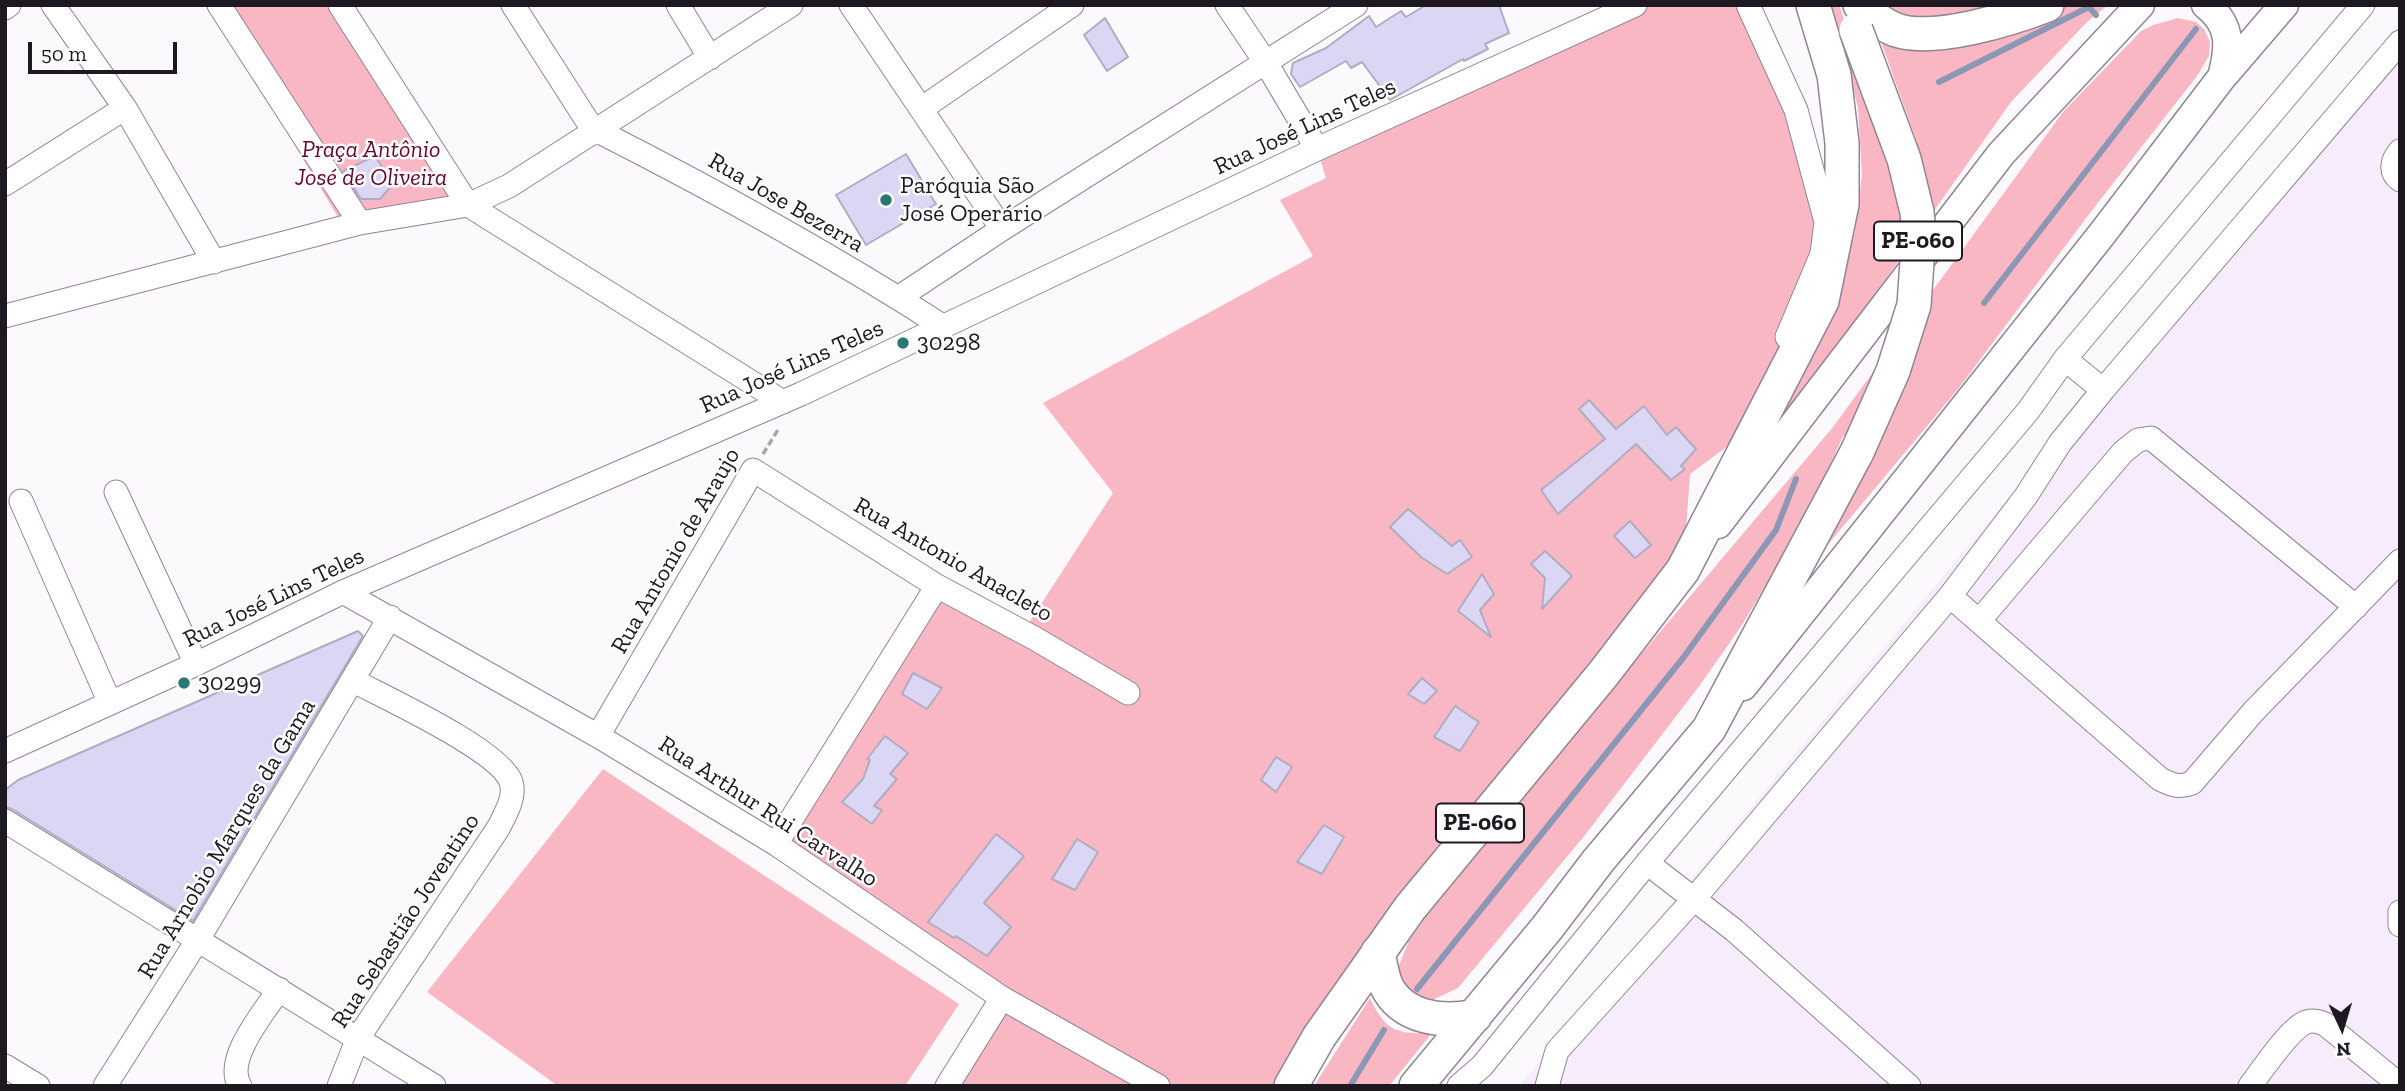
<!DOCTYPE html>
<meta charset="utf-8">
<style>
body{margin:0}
#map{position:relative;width:2405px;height:1091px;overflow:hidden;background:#fcf9fd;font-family:"Zilla Slab",serif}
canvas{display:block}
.frame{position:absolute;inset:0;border:7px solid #1e1920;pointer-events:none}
.north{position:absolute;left:2307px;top:993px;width:70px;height:70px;-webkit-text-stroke:5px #fff;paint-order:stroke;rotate:176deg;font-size:19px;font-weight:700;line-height:28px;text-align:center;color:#1e1920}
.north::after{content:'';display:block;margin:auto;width:24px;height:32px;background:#1e1920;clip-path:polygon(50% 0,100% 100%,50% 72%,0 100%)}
.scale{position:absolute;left:28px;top:42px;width:149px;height:32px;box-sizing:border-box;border:4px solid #1e1920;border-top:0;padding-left:9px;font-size:21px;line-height:24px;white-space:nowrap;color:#1e1920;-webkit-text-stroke:5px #fff;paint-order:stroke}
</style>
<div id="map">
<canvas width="2405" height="1091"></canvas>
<div class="frame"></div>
<div class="north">N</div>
<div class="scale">50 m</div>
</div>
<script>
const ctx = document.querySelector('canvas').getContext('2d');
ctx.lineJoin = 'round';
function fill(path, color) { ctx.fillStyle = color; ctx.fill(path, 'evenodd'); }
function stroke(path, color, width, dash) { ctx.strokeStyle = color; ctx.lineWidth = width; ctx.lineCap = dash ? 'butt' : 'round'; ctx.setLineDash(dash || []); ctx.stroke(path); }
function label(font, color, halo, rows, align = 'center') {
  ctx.font = font + ' "Zilla Slab",serif'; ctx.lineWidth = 5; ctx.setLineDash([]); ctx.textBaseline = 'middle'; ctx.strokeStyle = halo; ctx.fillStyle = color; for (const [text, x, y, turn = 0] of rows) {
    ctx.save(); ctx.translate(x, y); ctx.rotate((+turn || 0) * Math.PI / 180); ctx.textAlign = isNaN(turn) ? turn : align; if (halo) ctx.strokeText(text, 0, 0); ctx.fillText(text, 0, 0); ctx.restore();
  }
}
fill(new Path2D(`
 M 2400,27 L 2400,1086 L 1519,1086 Z`), '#f7ecfc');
fill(new Path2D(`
 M 210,5 L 334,5 L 462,205 L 344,227 Z
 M 1635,5 L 1744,5 L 1796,141 L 1842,204 L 1759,423 L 1690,474 L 1683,570 L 1294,1086 L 1158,1086 L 776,843 L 936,589 L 1023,632 L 1113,493 L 1043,403 L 1313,256 L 1280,200 L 1326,178 L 1317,149 Z
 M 1831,5 L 1839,5 L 1891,152 L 1917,142 L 1876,28 L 2029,23 L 2064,5 L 2108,5 L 2088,21 L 2011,102 L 1769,444 L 1825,321 L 1855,232 L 1862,175 L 1858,108 Z
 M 1847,5 L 2035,5 L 1955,24 Z
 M 2178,18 L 2196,22 L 2204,29 L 2210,42 L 2209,56 L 2197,76 L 2093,209 L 1958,389 L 1815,560 L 1884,422 L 1843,436 L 1819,490 L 1775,570 L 1740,628 L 1700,685 L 1585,835 L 1458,988 L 1424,1004 L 1400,988 L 1397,970 L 1409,941 L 1454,876 L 1833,427 L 2063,112 L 2141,31 L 2153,25 Z
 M 603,769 L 959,1004 L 905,1086 L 558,1086 L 427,992 Z
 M 1370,998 C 1386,1032 1397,1034 1432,1033 L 1389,1086 L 1314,1086 Z
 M 1004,1011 L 1137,1086 L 958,1086 Z`), '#f8b7c3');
stroke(new Path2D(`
 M 1939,82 L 2089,7 L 2096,15
 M 1984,303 L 2196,29
 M 1417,989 L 1683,658 L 1776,530 L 1796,479
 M 1350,1086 L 1384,1030`), '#8c97b5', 6);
const building = new Path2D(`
 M 1426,5 L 1499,5 L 1509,33 L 1485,44 L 1488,49 L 1464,61 L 1463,59 L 1390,100 L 1362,62 L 1351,68 L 1346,61 L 1300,87 L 1291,74 L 1293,63 L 1326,48 L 1369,16 L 1376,27 L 1401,11 L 1406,17 Z
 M 1105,18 L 1128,57 L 1107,71 L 1084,35 Z
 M 906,154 L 936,204 L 866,245 L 836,195 Z
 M 375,156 L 393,184 L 380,199 L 361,199 L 343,171 Z
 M 1589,400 L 1616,429 L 1644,406 L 1667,435 L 1676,427 L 1696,449 L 1681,466 L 1685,469 L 1671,480 L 1636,444 L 1558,514 L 1541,490 L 1605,439 L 1579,409 Z
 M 1408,509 L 1452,546 L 1460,540 L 1472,557 L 1447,574 L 1421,557 L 1390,527 Z
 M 1630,521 L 1651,545 L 1635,558 L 1614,536 Z
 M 1545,551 L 1572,576 L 1542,609 L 1545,578 L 1531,564 Z
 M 1482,574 L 1494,594 L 1480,610 L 1491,637 L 1458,611 Z
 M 358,631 L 363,636 L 193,921 L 12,809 L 5,807 L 5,790 L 18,780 Z
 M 913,673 L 942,688 L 927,709 L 902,694 Z
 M 1422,678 L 1437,691 L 1424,704 L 1408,694 Z
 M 1455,706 L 1479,722 L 1460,751 L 1434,737 Z
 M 885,736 L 908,753 L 890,774 L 897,779 L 874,806 L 882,810 L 872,824 L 842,802 L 863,779 L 870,760 L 867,759 Z
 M 1276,757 L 1292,767 L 1276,792 L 1261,780 Z
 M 1324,825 L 1344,837 L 1322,874 L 1297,862 Z
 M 996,834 L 1024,856 L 984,903 L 1011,927 L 987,956 L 956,936 L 954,938 L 928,922 Z
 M 1077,839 L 1098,852 L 1075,890 L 1052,879 Z`);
fill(building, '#dad6f4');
stroke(building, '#afadc1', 2);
const minor = new Path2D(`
 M 53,5 L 125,108 L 214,262
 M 219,5 L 360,223
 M 340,5 L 468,205 L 783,402
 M 513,5 L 595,133
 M 678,5 L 710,58
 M 851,5 L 1002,229
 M 1227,5 L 1266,63 L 1317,149
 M 1748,5 L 1796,110 L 1826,222 L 1822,254 L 1787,337
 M 5,8 L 9,5
 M 921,109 L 1072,5
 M 598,131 C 716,191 832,255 944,327
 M 2400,151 C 2392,160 2389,172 2400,180
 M 5,184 L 125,108
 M 898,298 L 1002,229 L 1356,5
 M 5,316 L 360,223 L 468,205 L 509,186 L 791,5
 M 2103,390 L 2400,42
 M 116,492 L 196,664
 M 21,501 L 110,703
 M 343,592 L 598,736 L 776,844 L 1002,998 L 1158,1086
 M 1950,596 L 2160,779 C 2172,785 2179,788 2192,783 L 2253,712 L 2400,561
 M 1979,621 L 2123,452 L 2138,440 L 2151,438 L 2356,607
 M 598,736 L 753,470 L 937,586 L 1034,638 L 1128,693
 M 5,751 L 196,664 L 343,592 L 801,394 L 1317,149 L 1635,5
 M 5,821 L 434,1086
 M 776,844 L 937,586
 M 1647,863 L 1734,930 L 1909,1086
 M 2400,912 L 2400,925
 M 5,1066 L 38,1086
 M 105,1086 L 197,941 L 390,617
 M 240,1086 C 223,1059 265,1012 279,989
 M 339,1086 L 358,1038 L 499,827 C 505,814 516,797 511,782 C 501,751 386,698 354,681
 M 947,1086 L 1002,998
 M 1459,1086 L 1482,1066 L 1647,863 L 2028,411 L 2065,359 L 2363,5
 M 1547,1086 L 1557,1051 L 1694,899 L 1950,596 L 2026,496 L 2060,443 L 2103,390 L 2065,359
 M 2250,1086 C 2263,1069 2287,1032 2304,1023 C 2311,1019 2318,1021 2325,1024 L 2400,1085`);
const major = new Path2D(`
 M 2224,75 L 2284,5
 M 1718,524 L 2001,154 L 2140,5
 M 1743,686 L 2102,234 L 2222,77 C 2230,47 2232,25 2206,5`);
const highway = new Path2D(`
 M 1860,5 C 1870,15 1883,25 1896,30 C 1934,43 2011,19 2047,5
 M 1378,952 C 1380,962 1382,975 1386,985 C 1402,1019 1444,1023 1475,1016
 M 1291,1086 L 1319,1037 L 1410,908 L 1604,673 L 1683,570 L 1822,301 L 1842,204 L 1842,143 L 1834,75 L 1813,5
 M 1416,1086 L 1547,928 L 1598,861 L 1709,729 L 1857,452`);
stroke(minor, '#908495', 25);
stroke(major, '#908495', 31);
stroke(highway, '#908495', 36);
stroke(new Path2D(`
 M 763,454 L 779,428`), '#a9a5aa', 3.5, [7, 3.5]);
stroke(minor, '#fff', 23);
stroke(major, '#fff', 28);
stroke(highway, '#fff', 33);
const highwayBridge = new Path2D(`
 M 1856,30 L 1904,159 L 1917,212 L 1919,233 L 1914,305 L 1893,371 L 1857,452`);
stroke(highwayBridge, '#908495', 36, []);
stroke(highwayBridge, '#fff', 33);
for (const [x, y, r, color] of [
 [886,200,7,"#2c7673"],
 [903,343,7,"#2c7673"],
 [184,683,7,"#2c7673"]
]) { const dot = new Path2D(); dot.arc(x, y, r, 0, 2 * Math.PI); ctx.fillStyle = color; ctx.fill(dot); stroke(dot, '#fff', 2.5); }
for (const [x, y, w] of [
 [1918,241,88],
 [1480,823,88]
]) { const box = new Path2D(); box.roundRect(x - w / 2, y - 19.5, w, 39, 5); ctx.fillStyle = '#fff'; ctx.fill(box); stroke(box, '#1e1920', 2); }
label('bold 23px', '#1e1920', null, [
 ["PE-060",1918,241],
 ["PE-060",1480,823]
]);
label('24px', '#1e1920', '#fff', [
 ["Rua José Lins Teles",1305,127,-25],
 ["Rua Jose Bezerra",786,203,30],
 ["Rua José Lins Teles",792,367,-24],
 ["Rua Antonio de Araujo",676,551,-60],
 ["Rua Antonio Anacleto",953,560,30],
 ["Rua José Lins Teles",274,598,-26],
 ["Rua Arthur Rui Carvalho",768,812,33],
 ["Rua Arnobio Marques da Gama",227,839,-59],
 ["Rua Sebastião Joventino",406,921,-57]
]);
label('italic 24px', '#69052d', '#fff', [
 ["Praça Antônio",371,150],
 ["José de Oliveira",371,178]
]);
label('24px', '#1e1920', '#fff', [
 ["Paróquia São",900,186],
 ["José Operário",900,214],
 ["30298",917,343],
 ["30299",198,683]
], 'left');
</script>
